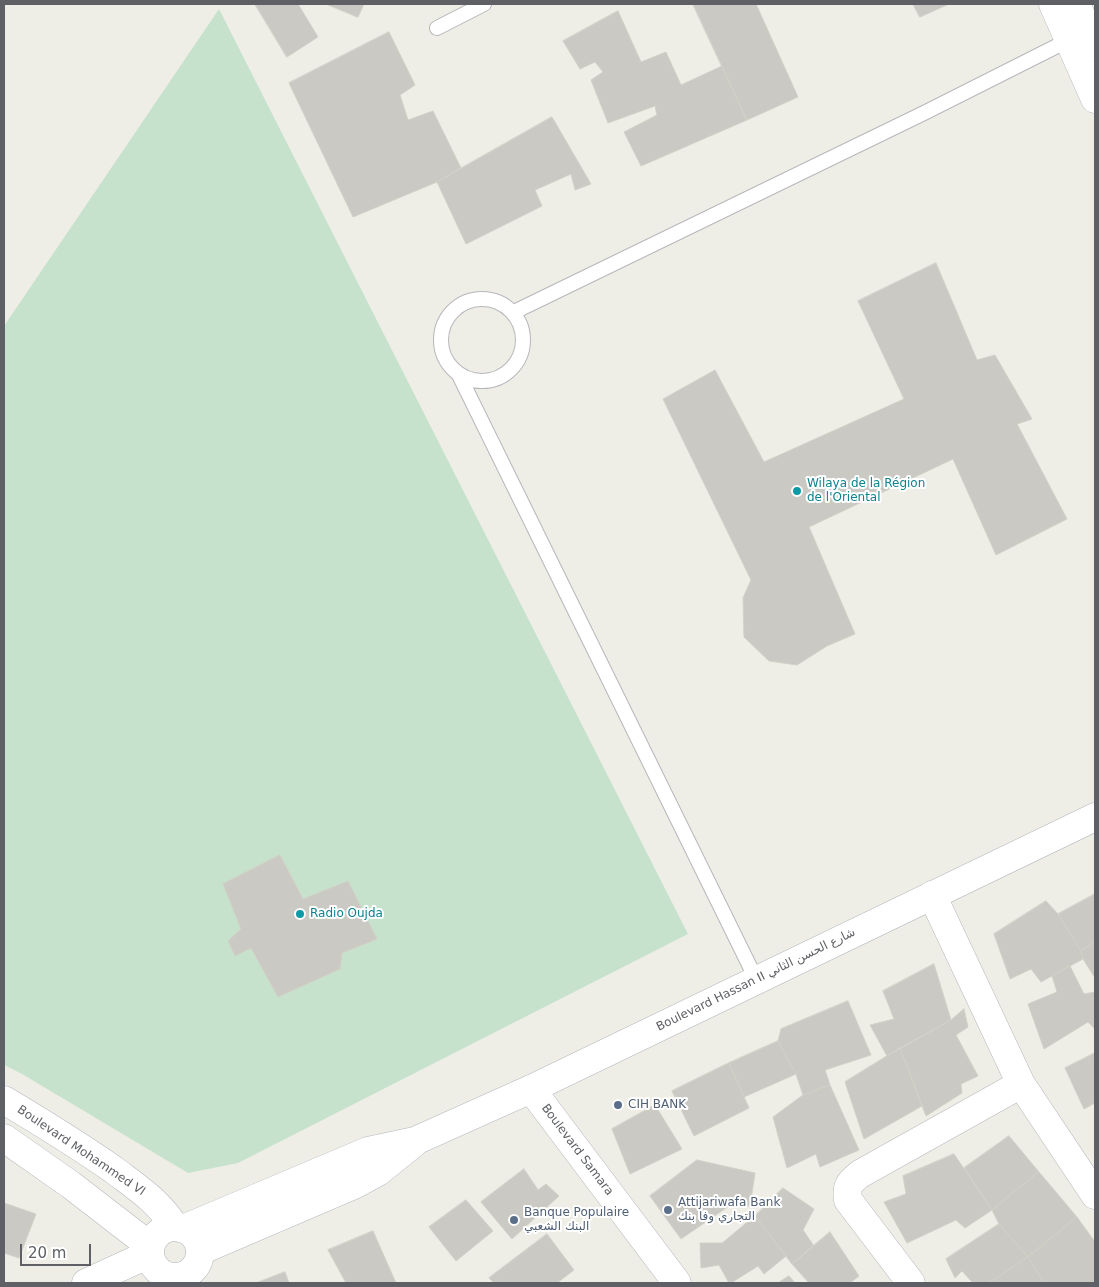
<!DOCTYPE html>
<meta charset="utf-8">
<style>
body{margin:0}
#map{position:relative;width:1099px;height:1287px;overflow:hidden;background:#eeeee7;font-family:"DejaVu Sans",sans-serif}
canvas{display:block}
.frame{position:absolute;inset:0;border:5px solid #5e6065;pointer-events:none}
.scale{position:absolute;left:20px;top:1244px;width:71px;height:22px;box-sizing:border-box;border:2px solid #5e6065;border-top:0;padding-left:6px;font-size:15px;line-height:18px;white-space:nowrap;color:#5e6065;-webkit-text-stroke:4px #fff;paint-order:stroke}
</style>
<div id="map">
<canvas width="1099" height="1287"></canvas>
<div class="frame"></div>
<div class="scale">20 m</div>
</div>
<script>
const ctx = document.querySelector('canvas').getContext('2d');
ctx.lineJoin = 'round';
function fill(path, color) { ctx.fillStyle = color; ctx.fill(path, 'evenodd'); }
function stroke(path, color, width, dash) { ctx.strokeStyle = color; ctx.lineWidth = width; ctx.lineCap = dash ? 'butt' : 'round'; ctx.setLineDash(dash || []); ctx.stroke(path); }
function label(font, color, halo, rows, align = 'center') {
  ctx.font = font + ' "DejaVu Sans",Vazirmatn,sans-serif'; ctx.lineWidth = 4; ctx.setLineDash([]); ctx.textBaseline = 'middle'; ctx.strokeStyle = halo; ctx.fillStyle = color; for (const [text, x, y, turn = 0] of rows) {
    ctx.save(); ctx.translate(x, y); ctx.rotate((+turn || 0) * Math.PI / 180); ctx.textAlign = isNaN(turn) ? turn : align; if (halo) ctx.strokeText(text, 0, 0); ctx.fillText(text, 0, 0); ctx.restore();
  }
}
fill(new Path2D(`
 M 219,9 L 688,934 L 238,1163 L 188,1173 L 22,1074 L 4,1065 L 4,326 Z`), '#c7e2cc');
const building = new Path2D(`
 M 255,4 L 298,4 L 318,37 L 287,57 Z
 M 326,4 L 364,4 L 358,17 Z
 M 693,4 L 756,4 L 798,97 L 747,120 Z
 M 913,4 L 949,4 L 920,17 Z
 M 618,11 L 641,62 L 666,52 L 681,85 L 722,66 L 747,120 L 641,166 L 624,132 L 657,115 L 655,106 L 608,123 L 591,80 L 603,72 L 595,62 L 580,69 L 563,41 Z
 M 389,32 L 415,85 L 400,95 L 408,120 L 433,111 L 461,168 L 437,182 L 353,217 L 289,83 Z
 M 552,117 L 591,184 L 575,190 L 571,174 L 535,190 L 542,206 L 466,244 L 437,182 Z
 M 936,263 L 977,360 L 995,355 L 1032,419 L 1017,424 L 1067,519 L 996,555 L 953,459 L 809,527 L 855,634 L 827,646 L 797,665 L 769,661 L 744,637 L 743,598 L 751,580 L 663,399 L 715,370 L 764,462 L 904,399 L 858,301 Z
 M 280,855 L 303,899 L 348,881 L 377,939 L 342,953 L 340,969 L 278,997 L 251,948 L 235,956 L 228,941 L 241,929 L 223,884 Z
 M 1095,894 L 1095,942 L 1081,951 L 1058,914 Z
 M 1046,901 L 1058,914 L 1081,951 L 1083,959 L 1041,982 L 1031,969 L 1010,979 L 994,934 Z
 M 1095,942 L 1095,978 L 1083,959 L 1081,951 Z
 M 934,964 L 951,1020 L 887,1056 L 870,1025 L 894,1019 L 883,991 Z
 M 1070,966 L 1084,994 L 1095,992 L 1095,1029 L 1088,1022 L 1044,1049 L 1028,1004 L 1057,992 L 1052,976 Z
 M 848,1001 L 871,1055 L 825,1070 L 830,1085 L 803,1095 L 796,1074 L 778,1041 L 781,1029 Z
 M 964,1009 L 968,1027 L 956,1035 L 978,1076 L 961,1084 L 962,1093 L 926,1116 L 900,1048 L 951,1020 Z
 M 778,1041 L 796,1074 L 744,1097 L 729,1063 Z
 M 900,1048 L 922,1106 L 864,1139 L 845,1082 Z
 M 1095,1053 L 1095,1103 L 1084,1109 L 1065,1068 Z
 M 729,1063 L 749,1108 L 694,1136 L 672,1091 Z
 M 830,1085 L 859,1150 L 820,1167 L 816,1154 L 787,1168 L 773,1117 L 803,1095 Z
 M 655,1105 L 682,1149 L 630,1174 L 612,1129 Z
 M 1009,1136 L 1039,1172 L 992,1210 L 964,1168 Z
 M 954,1154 L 992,1210 L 965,1228 L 956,1220 L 907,1243 L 884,1202 L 906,1194 L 903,1176 Z
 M 697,1160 L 755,1173 L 750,1206 L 729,1206 L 681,1239 L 650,1196 Z
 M 524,1169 L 538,1190 L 546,1184 L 559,1196 L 512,1239 L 481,1202 Z
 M 1039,1172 L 1077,1217 L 1028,1257 L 999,1224 L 992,1210 Z
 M 783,1188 L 814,1209 L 803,1230 L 814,1246 L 792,1264 L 755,1216 Z
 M 466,1200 L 493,1231 L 456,1261 L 429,1227 Z
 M 4,1203 L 36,1214 L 19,1258 L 4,1253 Z
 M 755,1216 L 786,1256 L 764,1274 L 758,1266 L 731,1283 L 729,1283 L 719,1265 L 701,1268 L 700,1243 L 722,1243 Z
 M 1077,1217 L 1095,1242 L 1095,1283 L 1044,1283 L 1028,1257 Z
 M 999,1224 L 1028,1257 L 989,1283 L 973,1283 L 962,1271 L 955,1278 L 946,1259 Z
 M 373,1231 L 396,1283 L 346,1283 L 328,1250 Z
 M 830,1232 L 859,1276 L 850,1283 L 809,1283 L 792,1264 Z
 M 547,1234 L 574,1270 L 557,1283 L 494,1283 L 489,1278 Z
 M 1028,1257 L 1044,1283 L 989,1283 Z
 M 285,1272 L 289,1283 L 256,1283 Z
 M 789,1276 L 795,1283 L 778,1283 Z`);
fill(building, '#cac9c3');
stroke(building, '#d2d1c6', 1);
const lane = new Path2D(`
 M 437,28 L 484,4
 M441 340a41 41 0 1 1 82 0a41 41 0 1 1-82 0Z
 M 514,312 L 924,113 L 1069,40
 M 459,375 L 756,979`);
const street = new Path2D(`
 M 932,895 L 1021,1084 L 1095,1195
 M 531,1089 L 677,1283
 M 911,1283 L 848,1200 C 846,1186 849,1183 860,1174 L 1021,1084`);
const secondary = new Path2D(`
 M 1053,4 L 1095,99
 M 1076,4 L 1095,47
 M 4,1100 C 41,1122 78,1145 114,1170 C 139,1189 158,1201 175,1227
 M 4,1138 L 71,1185 L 150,1246
 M150 1252a25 25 0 1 1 50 0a25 25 0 1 1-50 0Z
 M 183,1229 L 368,1151 L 415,1141 L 531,1089 L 1095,817
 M 200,1251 L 354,1185 L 378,1172 L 414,1143
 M 86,1283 L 149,1254`);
stroke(lane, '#b7b7bb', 16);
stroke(street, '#b7b7bb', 29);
stroke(secondary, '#b5b7bc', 29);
stroke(lane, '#fff', 14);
stroke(street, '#fff', 28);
stroke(secondary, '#fff', 28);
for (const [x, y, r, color] of [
 [797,491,5,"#0f9aa8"],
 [300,914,5,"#0f9aa8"],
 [618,1105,5,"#5c6f8a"],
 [668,1210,5,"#5c6f8a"],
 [514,1220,5,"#5c6f8a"]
]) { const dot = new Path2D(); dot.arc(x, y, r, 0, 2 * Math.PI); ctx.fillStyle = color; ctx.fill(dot); stroke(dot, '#fff', 2); }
label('12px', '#0d838f', '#fff', [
 ["Wilaya de la Région",807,484],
 ["de l'Oriental",807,498],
 ["Radio Oujda",310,914]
], 'left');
label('12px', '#5e6065', '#fff', [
 ["Boulevard Hassan II شارع الحسن الثاني",756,980,-26],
 ["Boulevard Samara",577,1150,53],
 ["Boulevard Mohammed VI",81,1151,34]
]);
label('12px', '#4e5e75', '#fff', [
 ["CIH BANK",628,1105],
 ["Attijariwafa Bank",678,1203],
 ["التجاري وفا بنك",678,1217],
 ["Banque Populaire",524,1213],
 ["البنك الشعبي",524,1227]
], 'left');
</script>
